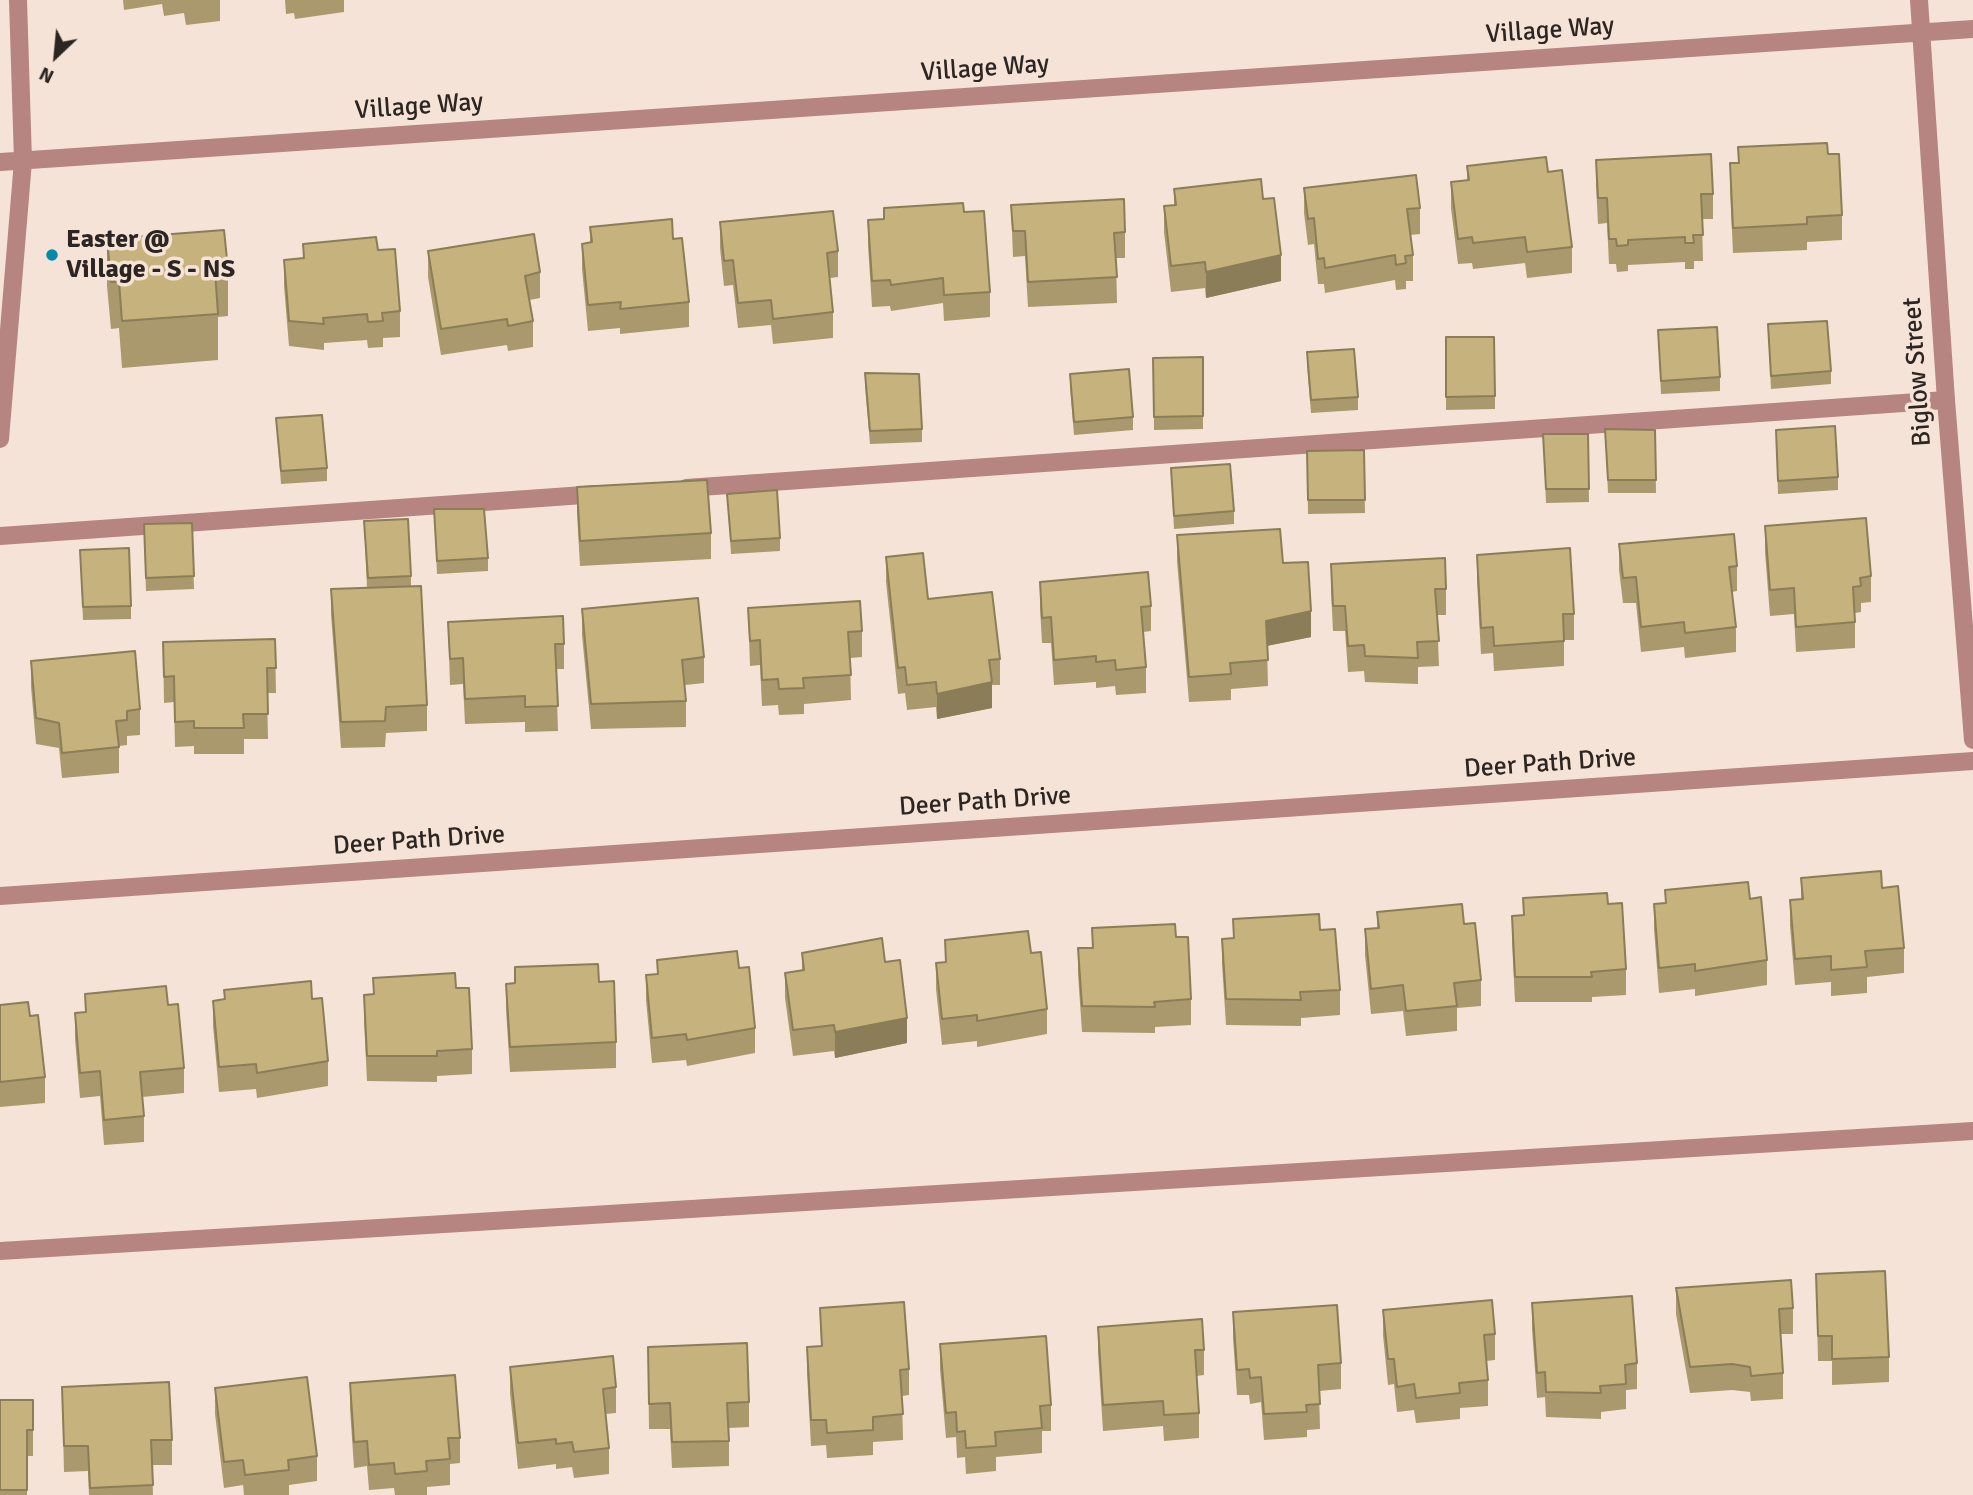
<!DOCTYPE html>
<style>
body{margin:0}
#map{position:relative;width:1973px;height:1495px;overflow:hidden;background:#f5e3d7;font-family:Signika,sans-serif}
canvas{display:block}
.north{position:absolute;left:21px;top:21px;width:70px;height:70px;-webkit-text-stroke:5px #f5e3d7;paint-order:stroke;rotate:206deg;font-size:19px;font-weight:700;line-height:28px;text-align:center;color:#2c2521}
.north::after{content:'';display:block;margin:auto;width:24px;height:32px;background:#2c2521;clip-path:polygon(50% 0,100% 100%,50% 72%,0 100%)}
</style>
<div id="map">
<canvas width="1973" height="1495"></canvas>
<div class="north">N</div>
</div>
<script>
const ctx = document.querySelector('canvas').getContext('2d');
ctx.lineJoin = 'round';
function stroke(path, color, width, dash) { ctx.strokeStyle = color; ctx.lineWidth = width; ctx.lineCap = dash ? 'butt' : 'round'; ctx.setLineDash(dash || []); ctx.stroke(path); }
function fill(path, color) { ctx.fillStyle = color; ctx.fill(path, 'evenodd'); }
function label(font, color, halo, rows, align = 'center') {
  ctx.font = font + ' Signika,sans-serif'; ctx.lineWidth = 7; ctx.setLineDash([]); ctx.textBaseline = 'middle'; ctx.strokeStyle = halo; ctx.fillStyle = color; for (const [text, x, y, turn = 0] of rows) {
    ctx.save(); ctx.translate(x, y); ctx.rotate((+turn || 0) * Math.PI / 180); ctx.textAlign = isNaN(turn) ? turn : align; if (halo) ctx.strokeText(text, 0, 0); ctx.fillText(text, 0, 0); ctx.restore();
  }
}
stroke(new Path2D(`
 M 686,488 L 1946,400
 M 0,536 L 598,494
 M 0,1251 L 1973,1131`), '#b68581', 18);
stroke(new Path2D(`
 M 1919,0 L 1946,400 L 1973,740
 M 0,162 L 1973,29
 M 0,439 L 23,161 L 18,0
 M 0,896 L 1973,761`), '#b68581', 18);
fill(new Path2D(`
 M 123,0 L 220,0 L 220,21 L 186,25 L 184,13 L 164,16 L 162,4 L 124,10 Z
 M 285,0 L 344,0 L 344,12 L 295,19 L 294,13 L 286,14 Z
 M 1738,147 L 1828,154 L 1842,215 L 1842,240 L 1807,242 L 1807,250 L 1733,253 L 1730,189 L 1730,163 L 1738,163 Z
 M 1596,160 L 1713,194 L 1713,219 L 1702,219 L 1703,261 L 1694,261 L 1694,269 L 1685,269 L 1685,262 L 1628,265 L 1628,271 L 1617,272 L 1616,264 L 1609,264 L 1607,223 L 1598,224 L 1596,185 Z
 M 1467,166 L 1548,172 L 1572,247 L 1572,273 L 1527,278 L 1525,263 L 1473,269 L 1472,263 L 1458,264 L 1451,208 L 1451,182 L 1467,180 Z
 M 1304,188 L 1420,208 L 1420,234 L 1410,235 L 1413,255 L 1413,281 L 1406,281 L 1406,289 L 1396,290 L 1395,280 L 1325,293 L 1324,284 L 1318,284 L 1314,244 L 1308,245 L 1304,213 Z
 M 1174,189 L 1263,199 L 1281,281 L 1206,298 L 1205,288 L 1171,292 L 1164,232 L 1164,206 L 1174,205 Z
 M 1011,205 L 1125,232 L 1125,258 L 1116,258 L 1117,303 L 1028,307 L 1025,256 L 1013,257 Z
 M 964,212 L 990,292 L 990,317 L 944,321 L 943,303 L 891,311 L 890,306 L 872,307 L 868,245 L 868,220 Z
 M 720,222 L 838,251 L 838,277 L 830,278 L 833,312 L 833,338 L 773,344 L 771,325 L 738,328 L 733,285 L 724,286 L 720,248 Z
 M 590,227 L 673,239 L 689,302 L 689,327 L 620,334 L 620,328 L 588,331 L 582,269 L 582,244 L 590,243 Z
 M 107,239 L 228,269 L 228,316 L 218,317 L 218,360 L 122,368 L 119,328 L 111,329 L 107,286 Z
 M 303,244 L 378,250 L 400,311 L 400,337 L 383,338 L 383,347 L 368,348 L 367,340 L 324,343 L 324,350 L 289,346 L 284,286 L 284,260 L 303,259 Z
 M 428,251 L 540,272 L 540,298 L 529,300 L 533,321 L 533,347 L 508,351 L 507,345 L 441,355 L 428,277 Z
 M 1768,324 L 1831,371 L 1831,384 L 1771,389 Z
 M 1658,330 L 1720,377 L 1720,391 L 1661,394 Z
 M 1446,337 L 1495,396 L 1495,409 L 1446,410 Z
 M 1307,352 L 1358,397 L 1358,410 L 1311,413 L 1307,365 Z
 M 1203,357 L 1203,429 L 1154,430 L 1153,358 Z
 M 865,373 L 922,429 L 922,442 L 870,444 L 865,386 Z
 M 1070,374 L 1133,417 L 1133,430 L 1074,435 L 1070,387 Z
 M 276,418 L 327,468 L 327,481 L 281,484 Z
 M 1605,429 L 1655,430 L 1656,493 L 1608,493 Z
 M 1776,430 L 1838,477 L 1838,490 L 1778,494 Z
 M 1543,434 L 1588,434 L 1589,502 L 1546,503 Z
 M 1364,450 L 1365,513 L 1308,514 L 1307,451 Z
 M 1171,468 L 1234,511 L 1234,524 L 1174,529 Z
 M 577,487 L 711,533 L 711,559 L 580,566 L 577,513 Z
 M 727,494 L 780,538 L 780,551 L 731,554 Z
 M 434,509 L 488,558 L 488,571 L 437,574 Z
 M 364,521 L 411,576 L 411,587 L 427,705 L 427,731 L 386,733 L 385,747 L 341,748 L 331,614 L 331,589 L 367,588 Z
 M 192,523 L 194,589 L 146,591 L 144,537 Z
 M 1765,526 L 1871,576 L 1871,602 L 1861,603 L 1861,612 L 1855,613 L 1855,648 L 1796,652 L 1794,614 L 1770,616 L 1765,552 Z
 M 1177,535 L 1283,563 L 1311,637 L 1267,646 L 1268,686 L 1231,689 L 1231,700 L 1189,702 L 1177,561 Z
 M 1619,544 L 1737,566 L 1737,591 L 1732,592 L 1736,627 L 1736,652 L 1685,658 L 1684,647 L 1641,652 L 1636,603 L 1623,603 L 1619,570 Z
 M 80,550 L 131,606 L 131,619 L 83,620 Z
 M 1477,555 L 1574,614 L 1574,640 L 1564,640 L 1564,666 L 1494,671 L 1493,653 L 1481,654 L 1477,581 Z
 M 886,557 L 928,599 L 1000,659 L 1000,685 L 992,685 L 992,708 L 937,719 L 936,707 L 907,710 L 905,693 L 898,694 L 886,582 Z
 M 1331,564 L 1446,589 L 1446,615 L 1437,615 L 1439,666 L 1418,667 L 1418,684 L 1365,682 L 1364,671 L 1348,672 L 1345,631 L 1333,631 L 1331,590 Z
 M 1040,582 L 1151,606 L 1151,631 L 1143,632 L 1146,667 L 1146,693 L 1116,695 L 1115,686 L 1096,688 L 1096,682 L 1054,685 L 1051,643 L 1042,643 L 1040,608 Z
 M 748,608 L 862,631 L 862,657 L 850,658 L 851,700 L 804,704 L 804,714 L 779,715 L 778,705 L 762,706 L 760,665 L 750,666 Z
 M 582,609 L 704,657 L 704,683 L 685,685 L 686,701 L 686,727 L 591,729 L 582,635 Z
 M 448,622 L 564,644 L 564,669 L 556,669 L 558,731 L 525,732 L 525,722 L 465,724 L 463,684 L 450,685 Z
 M 275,639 L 276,693 L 267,693 L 268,739 L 244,739 L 244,754 L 194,754 L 194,746 L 175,747 L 174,702 L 164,703 L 163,642 Z
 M 31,661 L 140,709 L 140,735 L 127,736 L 127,745 L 119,746 L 119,773 L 62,778 L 59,748 L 36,744 L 31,687 Z
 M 1801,878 L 1882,888 L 1904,948 L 1904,973 L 1867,977 L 1867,993 L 1831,996 L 1831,982 L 1795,985 L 1790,926 L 1790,900 L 1801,899 Z
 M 1665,890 L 1750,899 L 1767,960 L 1767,985 L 1695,996 L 1695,989 L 1659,993 L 1654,929 L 1654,904 L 1665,903 Z
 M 1523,898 L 1608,904 L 1626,969 L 1626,995 L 1592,997 L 1592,1002 L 1515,1002 L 1512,941 L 1512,916 L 1523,915 Z
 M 1377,912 L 1464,924 L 1481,980 L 1481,1006 L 1457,1008 L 1457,1031 L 1406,1036 L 1403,1011 L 1371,1014 L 1365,955 L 1365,929 L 1377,929 Z
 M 1233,919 L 1320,930 L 1340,990 L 1340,1015 L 1301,1018 L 1301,1026 L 1226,1025 L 1222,964 L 1222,939 L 1233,938 Z
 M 1092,928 L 1176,937 L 1191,999 L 1191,1025 L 1155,1027 L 1155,1033 L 1082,1032 L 1078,974 L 1078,948 L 1092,948 Z
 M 945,940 L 1031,953 L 1047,1009 L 1047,1034 L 977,1047 L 977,1041 L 942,1045 L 936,989 L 936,963 L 945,962 Z
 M 802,953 L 885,962 L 907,1043 L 835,1058 L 834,1051 L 793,1056 L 785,998 L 785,973 L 802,970 Z
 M 657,960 L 739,968 L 755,1028 L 755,1053 L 687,1066 L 686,1060 L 652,1063 L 646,1000 L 646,975 L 657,974 Z
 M 373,978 L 456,988 L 472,1049 L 472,1074 L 437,1076 L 437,1082 L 367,1081 L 364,1020 L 364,995 L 373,994 Z
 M 599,982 L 616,1042 L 616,1068 L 510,1072 L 506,1009 L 506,984 Z
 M 224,990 L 312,999 L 328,1061 L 328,1086 L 257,1098 L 256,1089 L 219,1092 L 213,1026 L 213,1001 L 224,1000 Z
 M 85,994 L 168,1005 L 184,1068 L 184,1093 L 142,1097 L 144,1116 L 144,1142 L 104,1145 L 100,1096 L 80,1098 L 75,1039 L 75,1013 L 85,1013 Z
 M 0,1005 L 30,1016 L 45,1077 L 45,1103 L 0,1107 Z
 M 1816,1274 L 1889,1357 L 1889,1382 L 1832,1385 L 1832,1361 L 1818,1361 Z
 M 1676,1288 L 1793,1308 L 1793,1334 L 1780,1334 L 1783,1373 L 1783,1399 L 1751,1401 L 1750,1392 L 1732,1390 L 1690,1393 L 1676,1314 Z
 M 1532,1303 L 1637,1363 L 1637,1389 L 1626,1390 L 1626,1409 L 1601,1412 L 1601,1419 L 1546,1417 L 1545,1397 L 1537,1398 L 1532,1329 Z
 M 820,1308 L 909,1369 L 909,1395 L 902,1396 L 903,1440 L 873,1442 L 873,1455 L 827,1458 L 826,1445 L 811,1446 L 807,1372 L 807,1347 L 821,1346 Z
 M 1383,1310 L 1495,1334 L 1495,1360 L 1486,1361 L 1488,1380 L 1488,1406 L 1460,1408 L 1460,1419 L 1416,1423 L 1414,1410 L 1397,1412 L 1394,1384 L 1388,1385 L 1383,1335 Z
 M 1233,1312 L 1341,1363 L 1341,1389 L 1319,1391 L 1320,1429 L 1307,1430 L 1307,1437 L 1264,1440 L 1261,1402 L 1250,1404 L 1249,1395 L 1237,1395 L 1233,1338 Z
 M 1098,1327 L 1204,1350 L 1204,1375 L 1196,1376 L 1199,1413 L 1199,1438 L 1164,1441 L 1163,1426 L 1103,1431 L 1098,1352 Z
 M 940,1344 L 1051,1405 L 1051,1431 L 1042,1431 L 1042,1453 L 996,1457 L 996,1471 L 966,1474 L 965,1457 L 957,1458 L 956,1437 L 946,1438 L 940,1369 Z
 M 648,1347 L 749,1402 L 749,1427 L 729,1428 L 729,1466 L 672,1468 L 670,1429 L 649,1429 Z
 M 510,1367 L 616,1387 L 616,1413 L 606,1414 L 609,1448 L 609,1474 L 574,1478 L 572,1467 L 556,1469 L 556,1464 L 518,1469 L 510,1393 Z
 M 350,1383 L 460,1438 L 460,1463 L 450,1464 L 450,1485 L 427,1487 L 427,1495 L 395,1495 L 394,1488 L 369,1490 L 367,1466 L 354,1468 L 350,1408 Z
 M 62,1387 L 172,1440 L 172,1465 L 152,1465 L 153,1495 L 89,1495 L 88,1471 L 64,1472 Z
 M 215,1388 L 317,1456 L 317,1481 L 289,1485 L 289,1495 L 244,1495 L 243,1485 L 224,1488 L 215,1414 Z
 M 0,1400 L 33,1400 L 33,1456 L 27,1456 L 27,1495 L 0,1495 Z`), '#aa996c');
fill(new Path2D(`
 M 1281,255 L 1281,281 L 1206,298 L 1206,272 Z
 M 1311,611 L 1311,637 L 1266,646 L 1266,621 Z
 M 992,682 L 992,708 L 937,719 L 937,694 Z
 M 907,1018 L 907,1043 L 835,1058 L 835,1032 Z`), '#8b7d58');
const building = new Path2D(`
 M 1827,143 L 1828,154 L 1839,154 L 1842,215 L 1807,217 L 1807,224 L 1733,228 L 1730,163 L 1739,163 L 1738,147 Z
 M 1711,154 L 1713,194 L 1701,194 L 1703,235 L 1693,235 L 1694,243 L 1685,243 L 1685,237 L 1628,240 L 1628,245 L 1617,246 L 1616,239 L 1609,239 L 1607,198 L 1598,198 L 1596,160 Z
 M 1546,157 L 1548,172 L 1562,170 L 1572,247 L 1527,252 L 1525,237 L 1473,243 L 1472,237 L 1458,239 L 1451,182 L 1469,180 L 1467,166 Z
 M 1416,175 L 1420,208 L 1407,209 L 1413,255 L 1405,256 L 1406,263 L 1396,265 L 1395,255 L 1325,268 L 1324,258 L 1318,259 L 1314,218 L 1308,219 L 1304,188 Z
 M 1261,179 L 1263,199 L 1274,198 L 1281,255 L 1206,272 L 1205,262 L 1171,266 L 1164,206 L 1176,205 L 1174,189 Z
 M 1124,199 L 1125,232 L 1114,233 L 1117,277 L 1028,282 L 1025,231 L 1013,231 L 1011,205 Z
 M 963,203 L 964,212 L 984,211 L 990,292 L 944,295 L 943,278 L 891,285 L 890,280 L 872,281 L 868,220 L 884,219 L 884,208 Z
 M 833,211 L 838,251 L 827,253 L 833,312 L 773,319 L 771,300 L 738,303 L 733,260 L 724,261 L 720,222 Z
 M 672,219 L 673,239 L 682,238 L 689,302 L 620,309 L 621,302 L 588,305 L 582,244 L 592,242 L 590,227 Z
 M 224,230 L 228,269 L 215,271 L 218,314 L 122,321 L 119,282 L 111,282 L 107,239 Z
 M 534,234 L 540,272 L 525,276 L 533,321 L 508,326 L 507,319 L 441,329 L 428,251 Z
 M 376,237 L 378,250 L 395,249 L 400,311 L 382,313 L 383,321 L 368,322 L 367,314 L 323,318 L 324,324 L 289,321 L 284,260 L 304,258 L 303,244 Z
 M 1827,321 L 1831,371 L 1771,376 L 1768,324 Z
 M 1717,327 L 1720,377 L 1661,381 L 1658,330 Z
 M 1446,337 L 1494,337 L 1495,396 L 1446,397 Z
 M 1354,349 L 1358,397 L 1311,400 L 1307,352 Z
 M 1203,357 L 1203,416 L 1154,417 L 1153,358 Z
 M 1129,369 L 1133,417 L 1074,422 L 1070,374 Z
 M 865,373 L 919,374 L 922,429 L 870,431 Z
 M 322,415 L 327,468 L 281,471 L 276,418 Z
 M 1835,426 L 1838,477 L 1778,481 L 1776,430 Z
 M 1605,429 L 1655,430 L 1656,480 L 1608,480 Z
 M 1543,434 L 1588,434 L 1589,489 L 1546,489 Z
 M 1364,450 L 1365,500 L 1308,500 L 1307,451 Z
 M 1230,464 L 1234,511 L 1174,516 L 1171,468 Z
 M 707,480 L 711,533 L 580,541 L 577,487 Z
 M 777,490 L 780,538 L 731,541 L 727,494 Z
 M 434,509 L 484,509 L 488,558 L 437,561 Z
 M 1866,518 L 1871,576 L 1860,578 L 1861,586 L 1853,587 L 1855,622 L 1796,627 L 1794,588 L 1770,590 L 1765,526 Z
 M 408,519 L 411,576 L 368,578 L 364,521 Z
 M 192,523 L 194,576 L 146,578 L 144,524 Z
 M 1280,529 L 1283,563 L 1308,562 L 1311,611 L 1266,621 L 1268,660 L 1230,663 L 1231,674 L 1189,677 L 1177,535 Z
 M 1734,534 L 1737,566 L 1729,567 L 1736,627 L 1685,633 L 1684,622 L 1641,627 L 1636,577 L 1623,578 L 1619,544 Z
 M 129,548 L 131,606 L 83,607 L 80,550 Z
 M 1570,548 L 1574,614 L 1563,614 L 1564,641 L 1494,646 L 1493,627 L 1481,628 L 1477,555 Z
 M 923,553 L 928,599 L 992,592 L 1000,659 L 989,660 L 992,682 L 937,694 L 936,682 L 907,685 L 905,667 L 898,668 L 886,557 Z
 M 1445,558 L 1446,589 L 1435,589 L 1439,641 L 1417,642 L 1418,658 L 1365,656 L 1364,645 L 1348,646 L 1345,606 L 1333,606 L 1331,564 Z
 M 1148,572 L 1151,606 L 1141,607 L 1146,667 L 1116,670 L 1115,660 L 1096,662 L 1096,656 L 1054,660 L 1051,617 L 1042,618 L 1040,582 Z
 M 421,586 L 427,705 L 386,707 L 385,721 L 341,722 L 331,589 Z
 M 698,598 L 704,657 L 682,660 L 686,701 L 591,704 L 582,609 Z
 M 860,601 L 862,631 L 848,632 L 851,675 L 803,678 L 804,688 L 779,689 L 778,679 L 762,680 L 760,640 L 750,641 L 748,608 Z
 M 563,616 L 564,644 L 555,644 L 558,706 L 525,707 L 525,696 L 465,699 L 463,658 L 450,659 L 448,622 Z
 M 275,639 L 276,668 L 267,668 L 268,714 L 243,714 L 244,728 L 194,728 L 194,721 L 175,722 L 174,676 L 164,677 L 163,642 Z
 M 135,651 L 140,709 L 127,711 L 127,720 L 116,721 L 119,747 L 62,753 L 59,723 L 36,718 L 31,661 Z
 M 1881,871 L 1882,888 L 1898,886 L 1904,948 L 1865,951 L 1867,967 L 1831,970 L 1831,956 L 1795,959 L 1790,900 L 1803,899 L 1801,878 Z
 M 1748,882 L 1750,899 L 1761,897 L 1767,960 L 1695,971 L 1695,964 L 1659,968 L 1654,904 L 1666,903 L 1665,890 Z
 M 1607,893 L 1608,904 L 1622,903 L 1626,969 L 1591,972 L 1592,977 L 1515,977 L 1512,916 L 1524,915 L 1523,898 Z
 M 1462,904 L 1464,924 L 1475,923 L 1481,980 L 1454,983 L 1457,1006 L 1406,1011 L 1403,985 L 1371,989 L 1365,929 L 1379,928 L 1377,912 Z
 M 1319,914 L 1320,930 L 1335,929 L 1340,990 L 1300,992 L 1301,1000 L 1226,999 L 1222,939 L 1234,938 L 1233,919 Z
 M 1175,924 L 1176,937 L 1188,937 L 1191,999 L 1154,1002 L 1155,1007 L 1082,1006 L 1078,948 L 1093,948 L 1092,928 Z
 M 1028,931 L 1031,953 L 1041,952 L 1047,1009 L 977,1021 L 977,1015 L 942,1019 L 936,963 L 946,962 L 945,940 Z
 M 882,938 L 885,962 L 900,960 L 907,1018 L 835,1032 L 834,1025 L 793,1030 L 785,973 L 804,970 L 802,953 Z
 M 737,951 L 739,968 L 749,967 L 755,1028 L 687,1040 L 686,1034 L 652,1038 L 646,975 L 658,974 L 657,960 Z
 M 598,964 L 599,982 L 614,981 L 616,1042 L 510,1047 L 506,984 L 515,983 L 515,967 Z
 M 455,973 L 456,988 L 469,988 L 472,1049 L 437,1051 L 437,1056 L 367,1056 L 364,995 L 374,994 L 373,978 Z
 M 311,981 L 312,999 L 322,998 L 328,1061 L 257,1073 L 256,1064 L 219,1067 L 213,1001 L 225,999 L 224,990 Z
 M 166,986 L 168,1005 L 178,1004 L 184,1068 L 140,1072 L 144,1116 L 104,1120 L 100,1071 L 80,1073 L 75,1013 L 86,1012 L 85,994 Z
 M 28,1002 L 30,1016 L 38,1015 L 45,1077 L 0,1082 L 0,1005 Z
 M 1885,1271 L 1889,1357 L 1832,1359 L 1832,1336 L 1818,1336 L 1816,1274 Z
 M 1791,1280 L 1793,1308 L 1779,1309 L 1783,1373 L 1751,1376 L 1750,1367 L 1732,1364 L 1690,1367 L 1676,1288 Z
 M 1632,1296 L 1637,1363 L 1625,1365 L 1626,1384 L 1600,1386 L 1601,1393 L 1546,1392 L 1545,1372 L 1537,1373 L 1532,1303 Z
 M 1492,1300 L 1495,1334 L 1484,1335 L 1488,1380 L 1459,1383 L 1460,1393 L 1416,1398 L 1414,1384 L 1397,1387 L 1394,1359 L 1388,1359 L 1383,1310 Z
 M 904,1302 L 909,1369 L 900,1370 L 903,1414 L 873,1417 L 873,1430 L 827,1433 L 826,1420 L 811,1420 L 807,1347 L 822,1346 L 820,1308 Z
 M 1337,1305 L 1341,1363 L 1318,1365 L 1320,1404 L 1306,1405 L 1307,1412 L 1264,1414 L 1261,1377 L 1250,1378 L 1249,1369 L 1237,1370 L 1233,1312 Z
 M 1202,1319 L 1204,1350 L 1195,1350 L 1199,1413 L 1164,1415 L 1163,1401 L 1103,1405 L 1098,1327 Z
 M 1046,1336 L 1051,1405 L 1040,1406 L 1042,1428 L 995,1432 L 996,1446 L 966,1448 L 965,1431 L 957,1432 L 956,1412 L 946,1413 L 940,1344 Z
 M 747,1343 L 749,1402 L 727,1403 L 729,1441 L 672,1442 L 670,1403 L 649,1404 L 648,1347 Z
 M 613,1356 L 616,1387 L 603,1389 L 609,1448 L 574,1452 L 572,1442 L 556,1444 L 556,1439 L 518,1443 L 510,1367 Z
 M 455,1375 L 460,1438 L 448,1438 L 450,1459 L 426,1461 L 427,1471 L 395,1474 L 394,1463 L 369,1465 L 367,1441 L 354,1442 L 350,1383 Z
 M 307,1377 L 317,1456 L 288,1460 L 289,1470 L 245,1475 L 243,1460 L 224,1462 L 215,1388 Z
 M 169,1382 L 172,1440 L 151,1440 L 153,1485 L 90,1488 L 88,1446 L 64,1446 L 62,1387 Z
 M 0,1400 L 33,1400 L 33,1430 L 27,1430 L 27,1490 L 0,1490 Z`);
fill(building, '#c6b27d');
stroke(building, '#8b7d58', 2);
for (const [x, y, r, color] of [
 [52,255,7,"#028aaa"]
]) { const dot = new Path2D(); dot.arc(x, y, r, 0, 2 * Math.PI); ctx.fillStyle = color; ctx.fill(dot); stroke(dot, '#f5e3d7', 2.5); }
label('26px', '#2c2521', '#f5e3d7', [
 ["Village Way",1550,31,-4],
 ["Village Way",985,69,-4],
 ["Village Way",419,107,-4],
 ["Biglow Street",1918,372,-94],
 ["Deer Path Drive",1550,764,-4],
 ["Deer Path Drive",985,802,-4],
 ["Deer Path Drive",419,841,-4]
]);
label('bold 26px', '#2c2521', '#f5e3d7', [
 ["Easter @",66,240],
 ["Village - S - NS",66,270]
], 'left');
</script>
